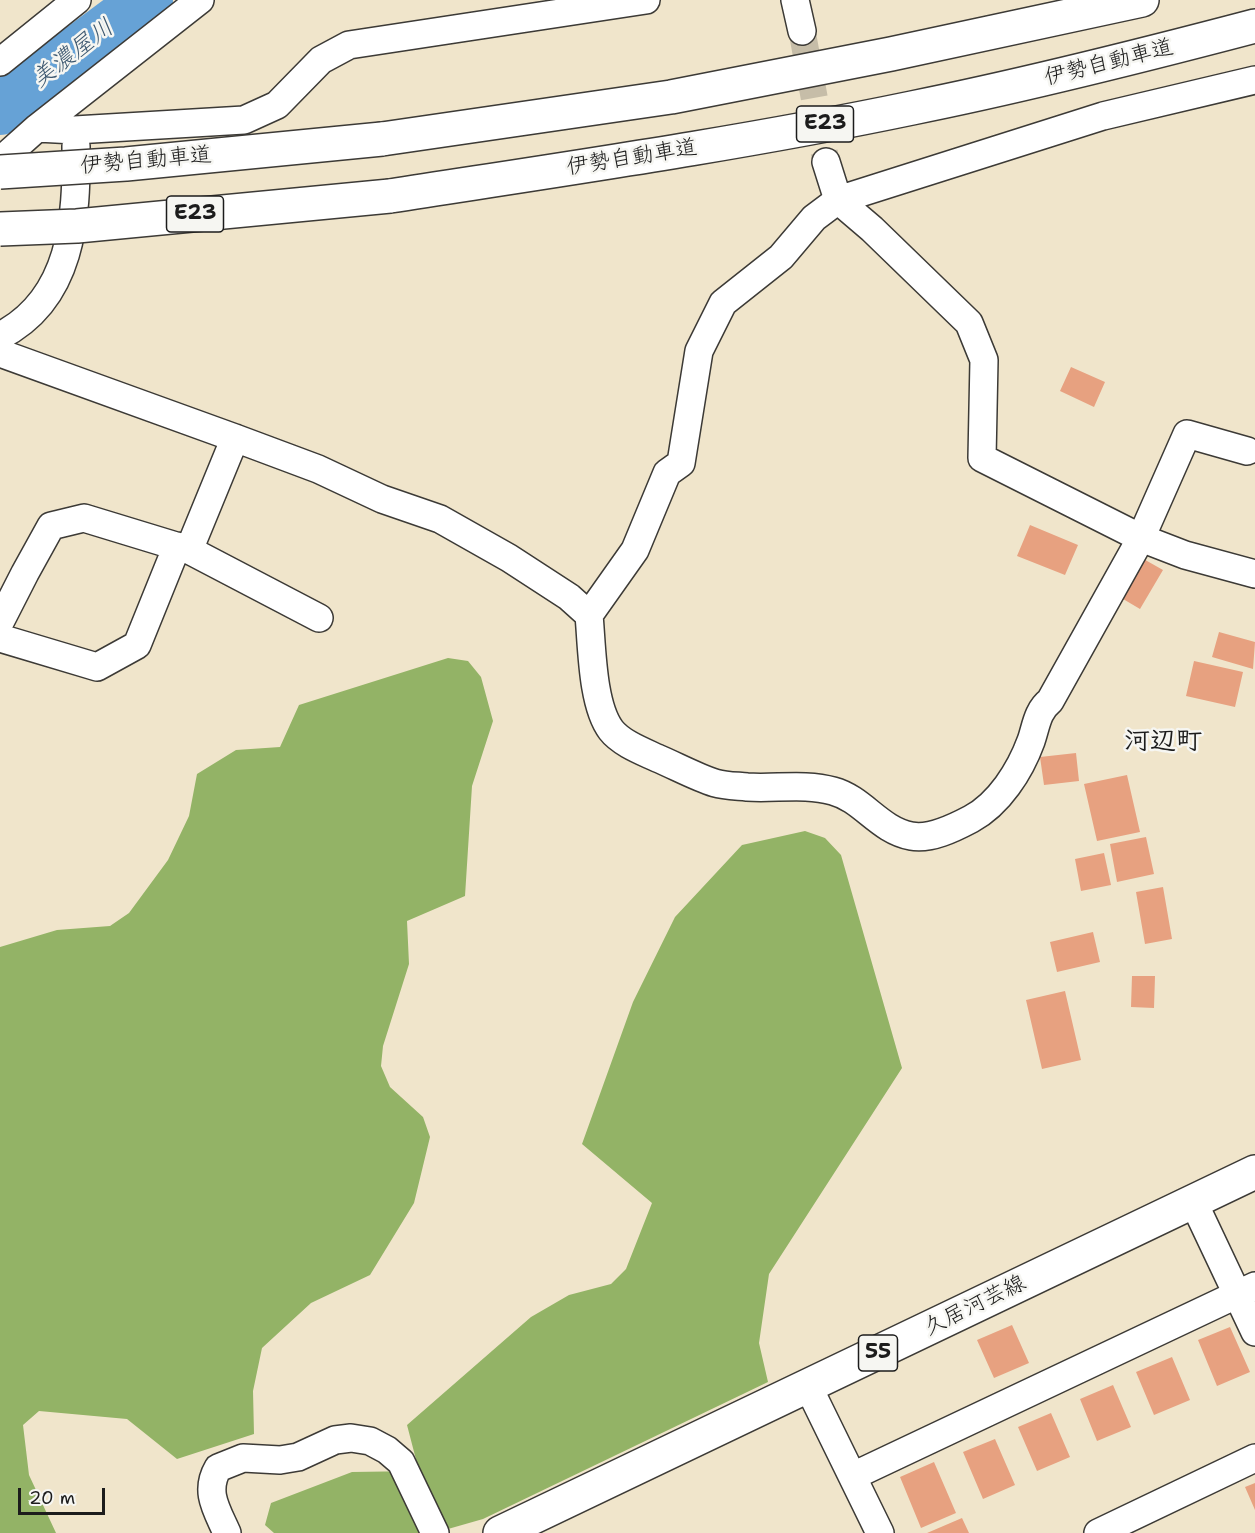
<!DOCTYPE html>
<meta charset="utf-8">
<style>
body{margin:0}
#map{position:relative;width:1255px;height:1533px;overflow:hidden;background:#f0e5cb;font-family:"Shantell Sans",sans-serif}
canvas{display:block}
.scale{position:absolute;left:18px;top:1488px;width:87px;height:27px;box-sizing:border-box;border:3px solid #1c1c1c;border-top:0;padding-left:8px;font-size:18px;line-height:21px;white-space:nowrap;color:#1c1c1c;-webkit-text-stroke:4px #f6f6f2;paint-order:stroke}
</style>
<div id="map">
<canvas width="1255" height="1533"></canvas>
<div class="scale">20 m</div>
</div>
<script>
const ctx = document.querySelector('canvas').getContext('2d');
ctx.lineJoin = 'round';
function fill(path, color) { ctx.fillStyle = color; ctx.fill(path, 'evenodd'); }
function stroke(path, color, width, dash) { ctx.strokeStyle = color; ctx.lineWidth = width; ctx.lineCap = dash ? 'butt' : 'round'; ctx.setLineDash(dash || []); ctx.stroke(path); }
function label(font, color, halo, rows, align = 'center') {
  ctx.font = font + ' "Shantell Sans","Klee One",sans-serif'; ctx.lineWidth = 5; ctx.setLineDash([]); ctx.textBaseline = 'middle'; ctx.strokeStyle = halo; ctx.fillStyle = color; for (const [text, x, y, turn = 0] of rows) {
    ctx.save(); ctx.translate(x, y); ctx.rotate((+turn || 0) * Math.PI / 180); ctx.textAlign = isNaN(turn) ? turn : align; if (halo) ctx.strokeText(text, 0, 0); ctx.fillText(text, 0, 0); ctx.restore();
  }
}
fill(new Path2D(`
 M 448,658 L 468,661 L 481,677 L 493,721 L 472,786 L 465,896 L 407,921 L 409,964 L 383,1046 L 381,1066 L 390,1087 L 423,1117 L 430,1137 L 414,1203 L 370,1275 L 311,1303 L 262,1348 L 253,1391 L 254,1434 L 177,1459 L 127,1419 L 39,1411 L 23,1425 L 29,1475 L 56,1533 L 0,1533 L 0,947 L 57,930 L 110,926 L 129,913 L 168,860 L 189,816 L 197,774 L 236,750 L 280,747 L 299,705 Z
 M 805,831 L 825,838 L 841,855 L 902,1068 L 769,1274 L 759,1343 L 768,1382 L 483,1519 L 434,1533 L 274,1533 L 265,1525 L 271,1503 L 352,1472 L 419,1471 L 407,1425 L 531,1317 L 569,1295 L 611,1284 L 626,1269 L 652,1203 L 582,1144 L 633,1002 L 675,917 L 742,845 Z`), '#93b366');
stroke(new Path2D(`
 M 0,109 L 147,0`), '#66a2d6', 52);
fill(new Path2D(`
 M 1071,367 L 1105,382 L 1094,407 L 1060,391 Z
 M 1030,525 L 1078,545 L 1065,575 L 1017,556 Z
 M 1140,557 L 1163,570 L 1140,609 L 1118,596 Z
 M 1219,632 L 1255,642 L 1253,669 L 1212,657 Z
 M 1194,661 L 1243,672 L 1235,707 L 1186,696 Z
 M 1076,753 L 1079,781 L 1044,785 L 1040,757 Z
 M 1127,775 L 1140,832 L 1097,841 L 1084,784 Z
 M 1146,837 L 1154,874 L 1117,882 L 1110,844 Z
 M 1104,853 L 1111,885 L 1081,891 L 1075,859 Z
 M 1163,887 L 1172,939 L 1145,944 L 1136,892 Z
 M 1093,932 L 1100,962 L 1057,972 L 1050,942 Z
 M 1132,976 L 1155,976 L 1154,1008 L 1131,1007 Z
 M 1065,991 L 1081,1060 L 1042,1069 L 1026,1000 Z
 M 1012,1325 L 1029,1363 L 994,1378 L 977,1340 Z
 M 1230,1327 L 1250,1372 L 1217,1386 L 1198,1340 Z
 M 1172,1357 L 1190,1400 L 1154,1415 L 1136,1372 Z
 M 1113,1385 L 1131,1427 L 1097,1441 L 1080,1399 Z
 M 1051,1413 L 1070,1457 L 1037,1471 L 1018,1427 Z
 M 995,1439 L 1015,1485 L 983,1499 L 963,1452 Z
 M 934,1462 L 956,1513 L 921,1528 L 900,1477 Z
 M 1255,1483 L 1255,1510 L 1245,1487 Z
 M 962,1518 L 969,1533 L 927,1533 Z`), '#e7a180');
stroke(new Path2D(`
 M 802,31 L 826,162`), '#c6bda8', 27, [27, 14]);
const minor = new Path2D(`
 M 795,0 L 802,31
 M 0,62 L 77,0
 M 37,128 L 75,130 L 244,120 L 277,105 L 321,60 L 349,45 L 646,0
 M 0,161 L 37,128 L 200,0
 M 826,162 L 838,200 L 872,229 L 969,323 L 984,360 L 982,458 L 1141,538 L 1185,555 L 1255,574
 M 0,336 C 72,299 77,219 76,146
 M 0,353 L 235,438 L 318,469 L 382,499 L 440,519 L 509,558 L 569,597 L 589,615 C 592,647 592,705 611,730 C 621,743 642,751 657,758 C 676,766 696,777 715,783 C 725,786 737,786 747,787 C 775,789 805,783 833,791 C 863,799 879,830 911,836 C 930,840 954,828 971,819 C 999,804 1020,771 1031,741 C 1036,727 1037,711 1050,701 L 1141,538 L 1187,434 L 1247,451
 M 189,550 L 235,438
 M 589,615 L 635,550 L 667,473 L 681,463 L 699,351 L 723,303 L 781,257 L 814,218 L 838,200 L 1103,116 L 1255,80
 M 0,622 L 25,573 L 51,526 L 84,518 L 189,550 L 319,618
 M 0,638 L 97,667 L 137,645 L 177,546
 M 1193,1201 L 1255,1332
 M 808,1386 L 880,1533
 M 853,1476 L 1255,1286
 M 227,1533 C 217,1510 204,1492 218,1468 L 243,1458 L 280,1460 L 298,1457 L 335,1440 L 351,1438 L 370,1441 L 387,1450 L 401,1462 L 435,1533
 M 1098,1533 L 1255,1458`);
const primary = new Path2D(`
 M 500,1533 L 1255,1172`);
const motorway = new Path2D(`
 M 382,139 L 671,97 L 891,54 L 1142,0
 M 390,196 C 564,169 739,144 912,108 C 1027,85 1141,56 1255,26`);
stroke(minor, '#3c3a36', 30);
stroke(primary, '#3c3a36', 36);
stroke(motorway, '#3c3a36', 36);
stroke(minor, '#fff', 27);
stroke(primary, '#fff', 33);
stroke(motorway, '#fff', 33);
const motorwayBridge = new Path2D(`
 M 0,172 L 126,164 L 382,139
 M 0,229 L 77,226 L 390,196`);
stroke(motorwayBridge, '#3c3a36', 36, []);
stroke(motorwayBridge, '#fff', 33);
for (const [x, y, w] of [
 [825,124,57],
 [195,214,57],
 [878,1353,39]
]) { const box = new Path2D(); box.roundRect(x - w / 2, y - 18, w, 36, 4.5); ctx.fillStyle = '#f6f6f2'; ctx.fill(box); stroke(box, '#1c1c1c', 1.5); }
label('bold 21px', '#1c1c1c', null, [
 ["E23",825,124],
 ["E23",195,214],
 ["55",878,1353]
]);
label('22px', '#1c1c1c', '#f6f6f2', [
 ["伊勢自動車道",1109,63,-14],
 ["伊勢自動車道",632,158,-9],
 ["伊勢自動車道",146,161,-5],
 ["久居河芸線",975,1306,-26]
]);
label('italic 24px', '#3d5870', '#f6f6f2', [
 ["美濃屋川",73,54,-37]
]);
label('bold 26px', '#1c1c1c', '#f6f6f2', [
 ["河辺町",1163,742]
]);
</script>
